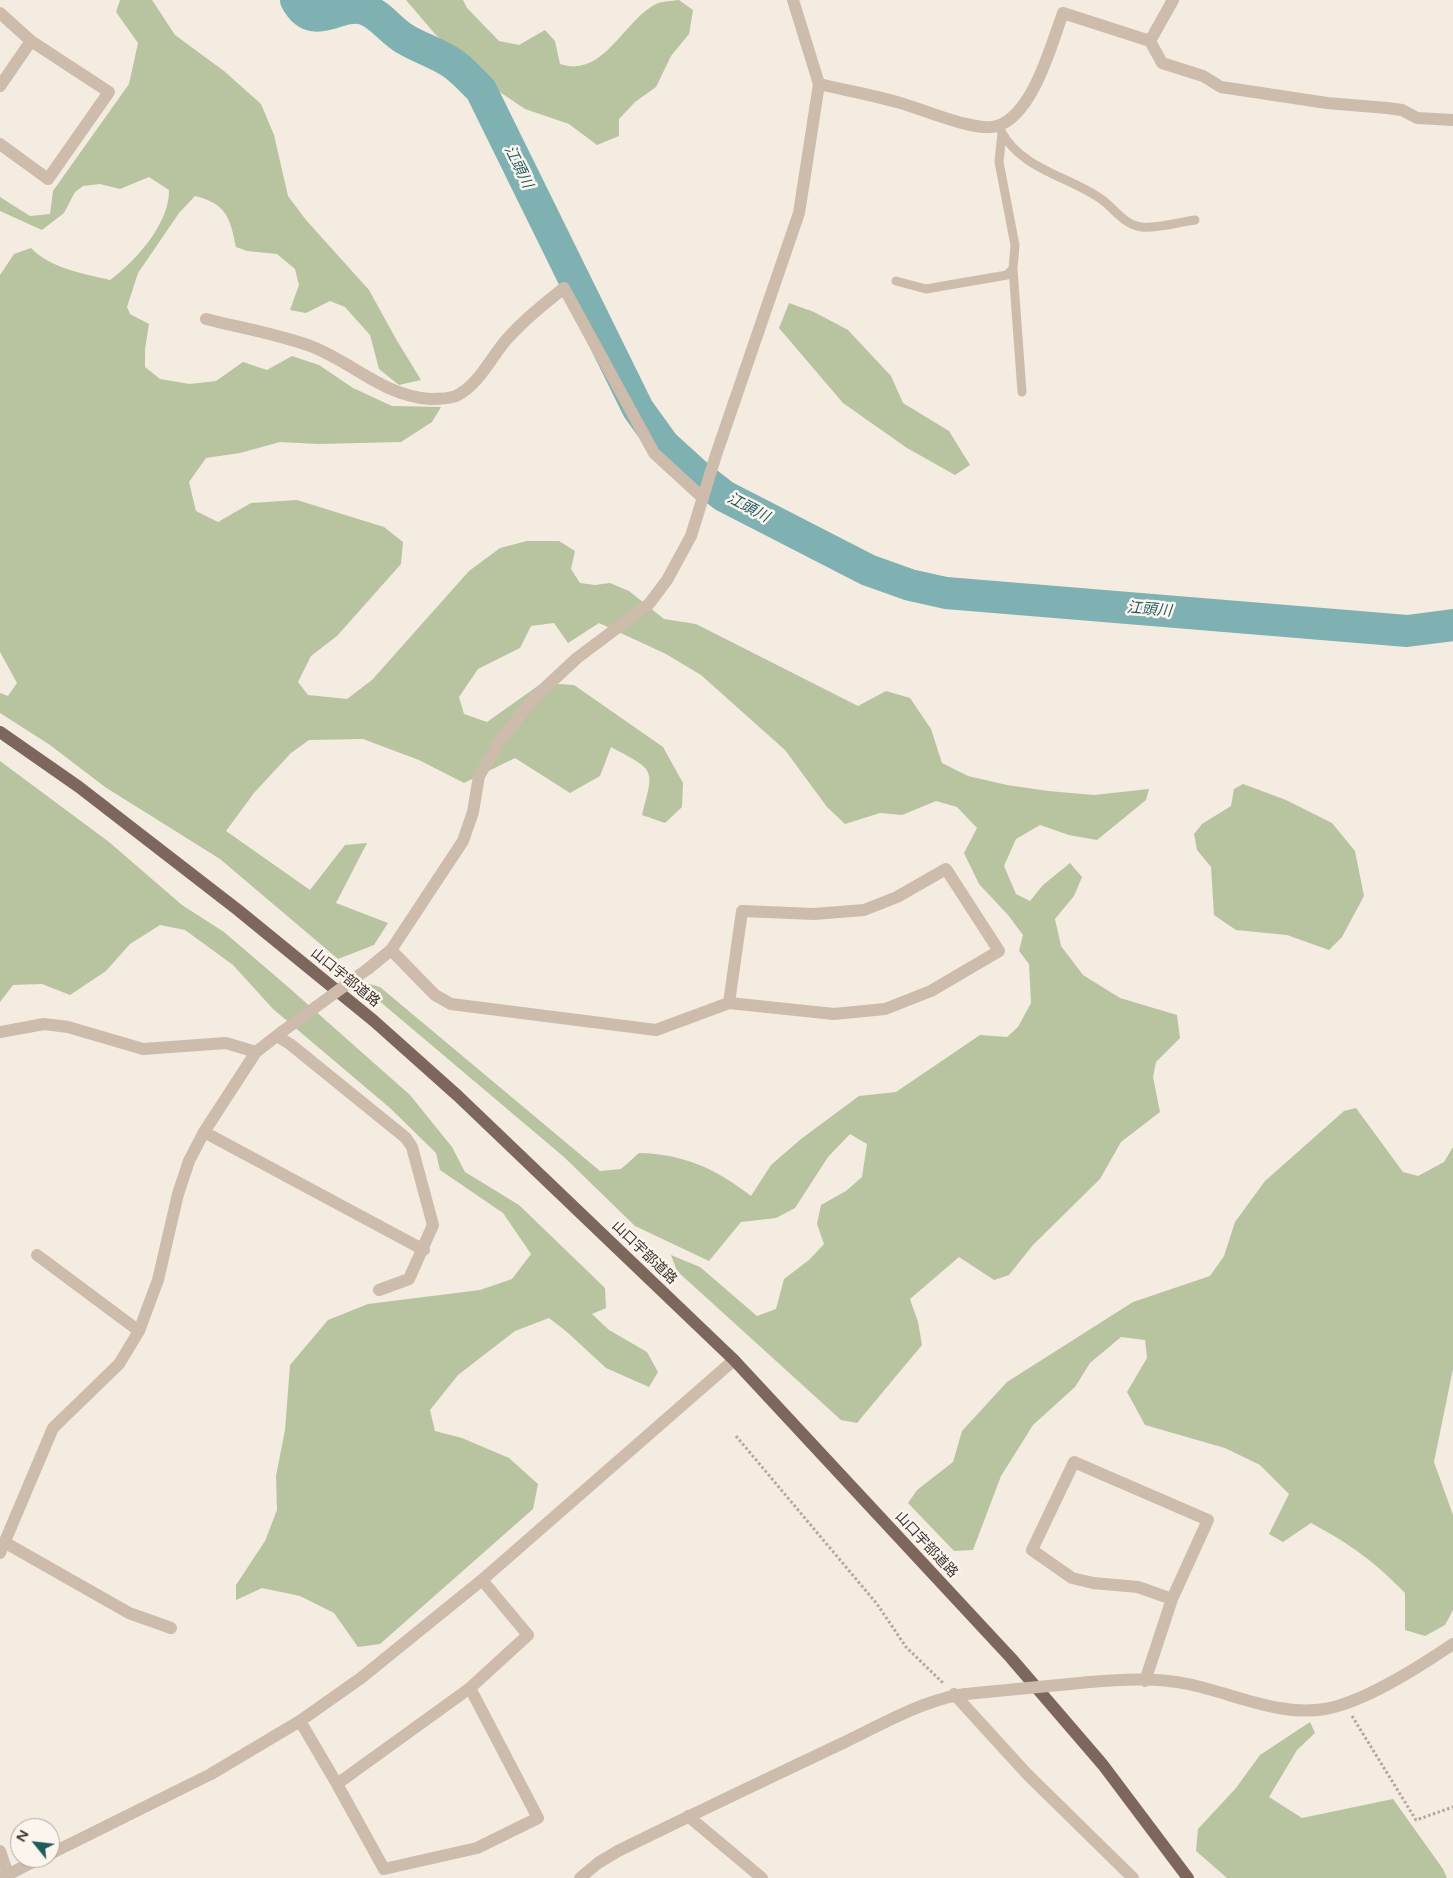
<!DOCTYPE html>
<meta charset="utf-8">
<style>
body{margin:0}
#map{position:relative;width:1453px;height:1878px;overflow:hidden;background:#f4ebe1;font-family:"Varela Round",sans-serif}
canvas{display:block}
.north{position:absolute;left:10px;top:1818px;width:50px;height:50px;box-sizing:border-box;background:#fbf5ee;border:1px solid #aea6a0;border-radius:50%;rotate:299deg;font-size:14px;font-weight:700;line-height:20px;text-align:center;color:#3b302b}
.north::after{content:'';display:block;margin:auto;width:18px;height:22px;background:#1f5a5e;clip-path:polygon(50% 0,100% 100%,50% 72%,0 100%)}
</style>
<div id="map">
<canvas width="1453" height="1878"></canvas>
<div class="north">N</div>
</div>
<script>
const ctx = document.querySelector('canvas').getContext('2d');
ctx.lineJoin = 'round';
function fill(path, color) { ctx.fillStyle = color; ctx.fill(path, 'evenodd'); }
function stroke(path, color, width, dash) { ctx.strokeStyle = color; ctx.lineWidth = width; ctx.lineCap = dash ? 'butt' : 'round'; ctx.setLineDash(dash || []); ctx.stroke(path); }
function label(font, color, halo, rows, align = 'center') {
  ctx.font = font + ' "Varela Round","Noto Sans JP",sans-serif'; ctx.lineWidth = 5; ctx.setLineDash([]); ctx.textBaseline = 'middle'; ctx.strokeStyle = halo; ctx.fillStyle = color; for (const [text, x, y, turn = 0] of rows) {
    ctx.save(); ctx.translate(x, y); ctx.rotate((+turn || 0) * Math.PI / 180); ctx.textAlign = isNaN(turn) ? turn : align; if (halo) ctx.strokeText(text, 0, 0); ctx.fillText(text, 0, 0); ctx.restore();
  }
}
fill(new Path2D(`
 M 120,0 L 152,0 L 175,35 L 224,71 L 261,104 L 274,135 L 288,196 L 306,220 L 369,290 L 396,339 L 421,380 L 399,385 L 379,369 L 370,335 L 345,307 L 330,301 L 306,313 L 290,310 L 299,285 L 295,269 L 277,254 L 247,251 L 236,247 C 230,218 227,204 195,196 L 179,213 L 138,273 L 127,307 L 130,314 L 149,324 L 145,349 L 145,367 L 160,379 L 190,384 L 216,381 L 243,362 L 267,370 L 292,356 L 319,365 L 353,388 L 392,406 L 441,407 L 432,422 L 401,442 L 319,444 L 280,442 L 240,453 L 206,458 L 189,482 L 196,511 L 218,522 L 251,503 L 297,500 L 384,527 L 403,542 L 401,564 L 337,636 L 311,656 L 298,682 L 308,695 L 347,699 L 372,680 L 469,571 L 500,548 L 527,541 L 559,541 L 575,551 L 571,569 L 580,583 L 595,585 L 610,583 L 629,591 L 664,619 L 696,624 L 858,706 L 886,691 L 910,698 L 931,729 L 942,763 L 968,776 L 1007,785 L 1048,791 L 1094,795 L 1149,789 L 1146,800 L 1097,840 L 1069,835 L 1040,825 L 1016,839 L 1004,866 L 1016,894 L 1030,901 L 1043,885 L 1070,863 L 1082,877 L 1074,896 L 1055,919 L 1061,946 L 1083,975 L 1120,998 L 1177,1015 L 1180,1038 L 1156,1062 L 1153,1077 L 1160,1112 L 1121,1142 L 1100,1179 L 1033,1245 L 1009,1275 L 994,1280 L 959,1257 L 910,1299 L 918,1322 L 922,1345 L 857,1423 L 841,1420 L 677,1271 L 671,1255 L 700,1267 L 757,1316 L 776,1309 L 784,1279 L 809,1260 L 824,1244 L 817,1224 L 821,1205 L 846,1191 L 862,1177 L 867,1144 L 850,1134 L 828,1157 L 795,1208 L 776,1218 L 741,1222 L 709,1261 L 635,1226 L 564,1157 L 371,994 L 366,983 L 380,987 L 600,1171 L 621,1169 L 639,1153 C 684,1154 716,1169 751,1196 L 771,1165 L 801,1139 L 859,1096 L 896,1092 L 980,1035 L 1007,1037 L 1018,1027 L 1031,1003 L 1029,964 L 1019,951 L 1023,935 L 1008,915 L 979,884 L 964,853 L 977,828 L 957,807 L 936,801 L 902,815 L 880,813 L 845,824 L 827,807 L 785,750 L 701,675 L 666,654 L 599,623 L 568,643 L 554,623 L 531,626 L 520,648 L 478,669 L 459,697 L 464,714 L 487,722 L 542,683 L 574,685 L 663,747 L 683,783 L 682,807 L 665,823 L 642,815 C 655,767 655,771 611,747 L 600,776 L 570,793 L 515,758 L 464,783 L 419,760 L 363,739 L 309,740 L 291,753 L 254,793 L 226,831 L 310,890 L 345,845 L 367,843 L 336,903 L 388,923 L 374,945 L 338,959 L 220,859 L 105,787 L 50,745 L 0,713 L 0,693 L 8,696 L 17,683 L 0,652 L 0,275 L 14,254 L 31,248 C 49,268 85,274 110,280 C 135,262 170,223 169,190 L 149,177 L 120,189 L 100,184 L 83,186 L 75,192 L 64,213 L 42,230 L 0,211 L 0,197 L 30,216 L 50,214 L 53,191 L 129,84 L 138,43 L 116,12 Z
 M 406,0 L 463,0 L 467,8 L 499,41 L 519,45 L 545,30 L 555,41 L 560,64 C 603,79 624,20 656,4 C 662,1 672,1 679,0 L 693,10 L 689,34 L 671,56 L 656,87 L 635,102 L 619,119 L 619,136 L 597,145 L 569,124 L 525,109 L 488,84 L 435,34 Z
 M 789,303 L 814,312 L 848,330 L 891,376 L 903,403 L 949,431 L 970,465 L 955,475 L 907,448 L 843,403 L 779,328 Z
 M 0,761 L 109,842 L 182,905 L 224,932 L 287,986 L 410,1095 L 452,1147 L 465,1172 L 519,1205 L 605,1288 L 606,1308 L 592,1314 L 609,1330 L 647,1352 L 658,1372 L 649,1387 L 606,1368 L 567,1332 L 549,1318 L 515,1331 L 458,1375 L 430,1410 L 435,1431 L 462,1438 L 509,1458 L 538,1484 L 533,1509 L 380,1644 L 358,1647 L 334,1613 L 300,1596 L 262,1588 L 236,1600 L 236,1585 L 265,1541 L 277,1510 L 276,1476 L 285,1430 L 290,1365 L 328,1320 L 368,1304 L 480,1290 L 512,1279 L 531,1254 L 503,1213 L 440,1170 L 436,1153 L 390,1108 L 273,1009 L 233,965 L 185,930 L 160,925 L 130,944 L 106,971 L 70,995 L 42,984 L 13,985 L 0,1002 Z
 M 1243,784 L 1286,800 L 1332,823 L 1355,851 L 1364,896 L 1342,937 L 1329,950 L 1287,935 L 1236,930 L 1214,915 L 1211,867 L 1197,850 L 1194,834 L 1202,824 L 1231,806 L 1234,789 Z
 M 1356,1108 L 1403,1172 L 1418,1176 L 1444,1162 L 1453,1147 L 1453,1369 L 1434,1462 L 1453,1515 L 1453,1610 L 1445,1625 L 1425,1636 L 1405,1630 L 1405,1593 C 1374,1561 1350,1544 1311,1523 L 1283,1542 L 1269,1534 L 1289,1494 L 1260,1465 L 1225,1448 L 1145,1425 L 1127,1392 L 1147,1358 L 1145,1340 L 1121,1337 L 1090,1363 L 1075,1387 L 1033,1425 L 1001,1476 L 973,1550 L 954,1551 L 908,1503 L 917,1490 L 953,1462 L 962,1431 L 1007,1382 L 1133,1302 L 1210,1276 L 1224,1256 L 1235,1222 L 1265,1181 L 1344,1111 Z
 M 1310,1722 L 1315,1733 L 1297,1750 L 1269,1797 L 1302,1818 L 1393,1799 L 1443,1869 L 1447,1878 L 1227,1878 L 1196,1851 L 1198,1829 L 1236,1788 L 1260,1755 Z`), '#b8c4a0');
stroke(new Path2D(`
 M 296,0 C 314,34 338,1 364,9 C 380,14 391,31 405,39 C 421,49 441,54 456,66 C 465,73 473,82 481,90 L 638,409 L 664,445 L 697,475 L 724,496 L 868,570 L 910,585 L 946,593 L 1407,631 L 1453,625`), '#7fb0b2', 32);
stroke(new Path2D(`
 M 736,1436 L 877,1604 L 906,1647 L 943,1683
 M 1352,1716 L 1416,1820 L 1453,1807`), '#b9a596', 3, [2.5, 2.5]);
stroke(new Path2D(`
 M 1001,131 C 1021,169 1068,176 1101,199 C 1114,208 1125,226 1142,227 C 1156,229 1180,222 1195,220
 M 1013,269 L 1022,392
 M 896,281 L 926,289 L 1007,275 L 1013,269 L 1015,245 L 999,162 L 1002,133`), '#cdbbac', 9);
stroke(new Path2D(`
 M 0,13 L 31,41 L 109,92 L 48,179 L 0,144
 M 1150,41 L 1173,0
 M 819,84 C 845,90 872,95 897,102 C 920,108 976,133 997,126 C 1033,115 1051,45 1063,13 L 1150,41 L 1162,63 L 1203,76 L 1221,87 L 1327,103 L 1387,108 L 1402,110 L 1417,118 L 1453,120
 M 0,86 L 31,41
 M 206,319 C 241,328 278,334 313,347 C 355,364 382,395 430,399 C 438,399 449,399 456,396 C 479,385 491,357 507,339 C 524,320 544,304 564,288 L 654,453 L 703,498
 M 391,950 L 435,995 L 451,1004 L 656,1030 L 729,1003 L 834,1014 L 885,1009 L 931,991 L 999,951 L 946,869 L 897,897 L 864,910 L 814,914 L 742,911 L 729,1003
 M 369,968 L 391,950 L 463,841 L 473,812 L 479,776 L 502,738 L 534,698 L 577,658 L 649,604 L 667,580 L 691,536 L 716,455 L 799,213 L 819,84 L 793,0
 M 0,1032 L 44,1024 L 68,1027 L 143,1049 L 226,1043 L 256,1052
 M 277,1036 L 290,1044 L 406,1138 L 412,1147 L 433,1225 L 409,1279 L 379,1290
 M 204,1132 L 424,1250
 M 37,1255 L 139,1331
 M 4,1542 L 129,1613 L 171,1628
 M 0,1553 L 53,1428 L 119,1364 L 139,1331 L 158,1280 L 178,1194 L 189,1161 L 204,1132 L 256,1052 L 283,1031
 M 1145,1681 L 1172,1599 L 1208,1520 L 1074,1462 L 1032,1550 L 1072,1578 L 1093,1583 L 1138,1587 L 1172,1599
 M 1090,1682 C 1121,1679 1157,1677 1188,1684 C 1232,1693 1280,1717 1325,1709 C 1365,1702 1419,1667 1453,1644
 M 954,1694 L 1027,1774 L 1133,1878
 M 300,1721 L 337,1784 L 470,1688 L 528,1635 L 482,1580
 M 337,1784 L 384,1869 L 477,1848 L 538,1818 L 470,1688
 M 688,1816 L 762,1878
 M 580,1878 L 598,1863 L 618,1851 C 693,1814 769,1778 845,1742 C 885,1723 931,1695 976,1693`), '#cdbbac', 12);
stroke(new Path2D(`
 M 0,1851 L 9,1878
 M 50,1854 L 211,1774 L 300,1721 L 361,1678 L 482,1580 L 734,1360
 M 1,1878 L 41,1858`), '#cdbbac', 12);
stroke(new Path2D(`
 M 0,732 L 79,787 L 238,910 L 374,1021 L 458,1096 L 734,1360 L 1011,1658 L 1103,1765 L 1188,1878`), '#7d675c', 12);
stroke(new Path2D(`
 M 283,1031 L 369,968
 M 976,1693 L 1090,1682`), '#cdbbac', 12);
label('14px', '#3b302b', '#fbf5ee', [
 ["山口宇部道路",345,978,39],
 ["山口宇部道路",644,1253,44],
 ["山口宇部道路",926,1545,47]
]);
label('italic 15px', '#1f5a5e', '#fbf5ee', [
 ["江頭川",518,167,64],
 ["江頭川",748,508,28],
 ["江頭川",1149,610,5]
]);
</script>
